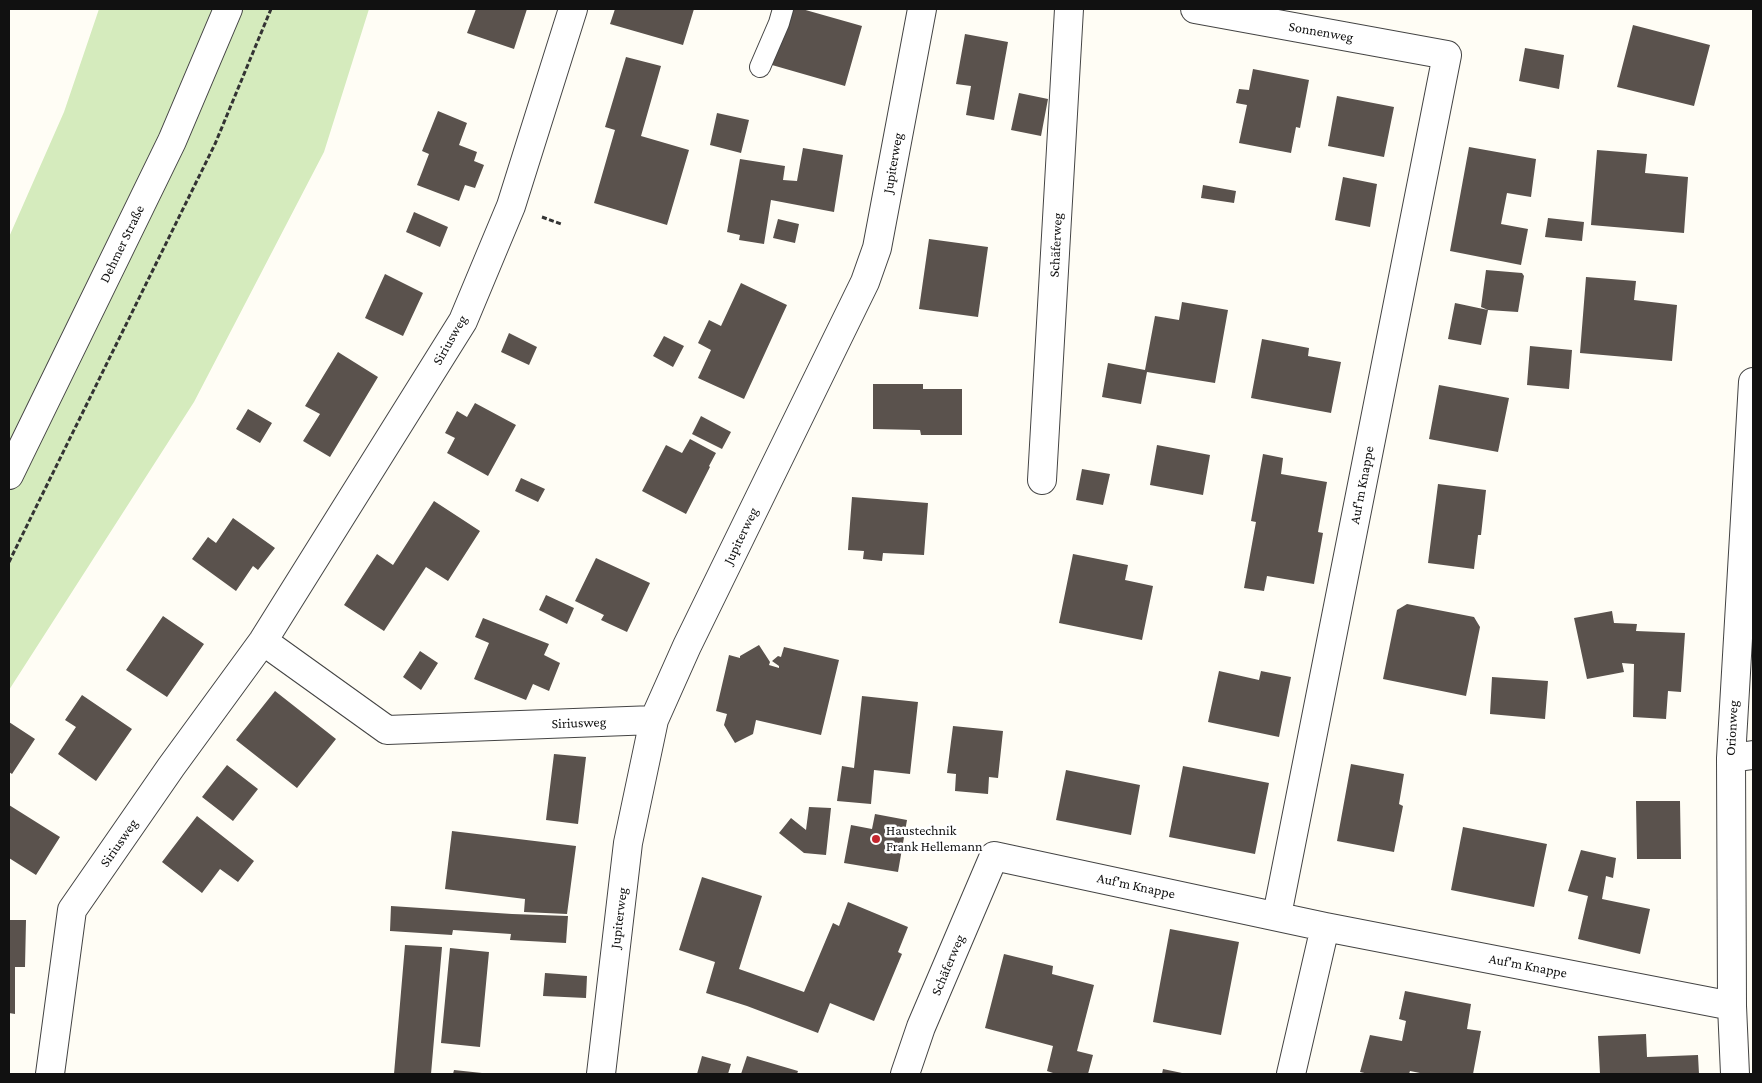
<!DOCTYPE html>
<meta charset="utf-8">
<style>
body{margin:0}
#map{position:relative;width:1762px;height:1083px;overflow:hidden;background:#fffdf5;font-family:"Crimson Pro",serif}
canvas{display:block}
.frame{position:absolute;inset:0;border:10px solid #111;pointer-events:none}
</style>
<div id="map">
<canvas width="1762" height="1083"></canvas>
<div class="frame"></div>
</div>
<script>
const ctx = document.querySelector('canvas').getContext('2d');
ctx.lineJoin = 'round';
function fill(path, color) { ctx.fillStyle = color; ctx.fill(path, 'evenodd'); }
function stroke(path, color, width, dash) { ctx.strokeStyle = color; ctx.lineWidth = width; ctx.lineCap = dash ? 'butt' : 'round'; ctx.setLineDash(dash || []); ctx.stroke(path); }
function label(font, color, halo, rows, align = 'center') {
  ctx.font = font + ' "Crimson Pro",serif'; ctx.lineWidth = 5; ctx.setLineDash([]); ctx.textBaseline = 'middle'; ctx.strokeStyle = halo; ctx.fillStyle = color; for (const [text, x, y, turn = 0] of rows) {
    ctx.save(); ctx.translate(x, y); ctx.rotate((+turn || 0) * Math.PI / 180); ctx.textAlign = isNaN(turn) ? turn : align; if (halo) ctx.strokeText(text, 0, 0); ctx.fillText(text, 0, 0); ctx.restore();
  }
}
fill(new Path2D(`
 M 99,9 L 369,9 L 324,152 L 194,402 L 9,690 L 9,237 L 64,112 Z`), '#d5ebbd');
fill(new Path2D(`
 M 476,9 L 527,9 L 514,49 L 467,33 Z
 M 615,9 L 694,9 L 683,45 L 610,24 Z
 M 788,9 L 802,9 L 862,26 L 845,86 L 772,65 Z
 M 1633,25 L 1710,45 L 1694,106 L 1617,87 Z
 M 965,34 L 1008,42 L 994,120 L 966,115 L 971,86 L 956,84 Z
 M 1525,48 L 1564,55 L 1559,89 L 1519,81 Z
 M 626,57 L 661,66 L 641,136 L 689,150 L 667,225 L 594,203 L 615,130 L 605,127 Z
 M 1253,69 L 1309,80 L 1300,128 L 1296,127 L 1291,153 L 1239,143 L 1247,105 L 1236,103 L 1239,89 L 1249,90 Z
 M 1019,93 L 1048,99 L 1041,136 L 1011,130 Z
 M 1337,96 L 1394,107 L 1384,157 L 1328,146 Z
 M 438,111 L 467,123 L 459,145 L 477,152 L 474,161 L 484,165 L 475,188 L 465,185 L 459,201 L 417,185 L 429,154 L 422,151 Z
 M 717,113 L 749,120 L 741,153 L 710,145 Z
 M 1469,147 L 1536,159 L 1531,197 L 1507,193 L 1501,224 L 1528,229 L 1521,265 L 1450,251 Z
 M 803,148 L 843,155 L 834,212 L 771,200 L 764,244 L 739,240 L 740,235 L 727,232 L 740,159 L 785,166 L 783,180 L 797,181 Z
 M 1597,150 L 1647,154 L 1645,173 L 1688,177 L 1684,233 L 1591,225 Z
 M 1343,177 L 1377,184 L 1370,227 L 1335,220 Z
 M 1203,185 L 1236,191 L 1234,203 L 1201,198 Z
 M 414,212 L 448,227 L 440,247 L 406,232 Z
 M 1548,218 L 1584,222 L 1582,241 L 1545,237 Z
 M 778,219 L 799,224 L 795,243 L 773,238 Z
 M 929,239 L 988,247 L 978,317 L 919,309 Z
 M 1486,270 L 1522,273 L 1524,276 L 1518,312 L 1488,310 L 1481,345 L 1448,339 L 1455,303 L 1488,310 L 1481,307 Z
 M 385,274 L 423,293 L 403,336 L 365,318 Z
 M 1586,277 L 1636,281 L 1634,300 L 1677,305 L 1672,361 L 1580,353 Z
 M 741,283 L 787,305 L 744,399 L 698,378 L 711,350 L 698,343 L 709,320 L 721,326 Z
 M 1182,302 L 1228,310 L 1215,383 L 1147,372 L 1141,404 L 1102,397 L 1108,363 L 1145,370 L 1155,316 L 1179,320 Z
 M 509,333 L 537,347 L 529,365 L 501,352 Z
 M 664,336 L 684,346 L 673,367 L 653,356 Z
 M 1262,339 L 1309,348 L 1308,356 L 1341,362 L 1331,413 L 1251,398 Z
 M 1530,346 L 1572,350 L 1569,389 L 1527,385 Z
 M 338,352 L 378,377 L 330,457 L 303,441 L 320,414 L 305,406 Z
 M 873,384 L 923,384 L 923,389 L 962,389 L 962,435 L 921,435 L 920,430 L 873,429 Z
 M 1439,385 L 1509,398 L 1498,452 L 1429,439 Z
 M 475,403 L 516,425 L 488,476 L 447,453 L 455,438 L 445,433 L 457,411 L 467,417 Z
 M 248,409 L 272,423 L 260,443 L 236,429 Z
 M 701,416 L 731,432 L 722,449 L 692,434 Z
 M 690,439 L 716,453 L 709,466 L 710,467 L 686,514 L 642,491 L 666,445 L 682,453 Z
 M 1157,445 L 1210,455 L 1203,495 L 1150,485 Z
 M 1263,454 L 1283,458 L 1281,474 L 1327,482 L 1318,532 L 1323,533 L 1314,584 L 1267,576 L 1264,591 L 1244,588 L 1256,522 L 1251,521 Z
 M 1082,469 L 1110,474 L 1103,505 L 1076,500 Z
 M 521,478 L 545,489 L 538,502 L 515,491 Z
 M 1438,484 L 1486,490 L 1481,535 L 1478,535 L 1474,569 L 1428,563 Z
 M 852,497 L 928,503 L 924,555 L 883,553 L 882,561 L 863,559 L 864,551 L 848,550 Z
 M 434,501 L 480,531 L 448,581 L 426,567 L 384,631 L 344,605 L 377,554 L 393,565 Z
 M 233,518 L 275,548 L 258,570 L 253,566 L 236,591 L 192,559 L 208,537 L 216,543 Z
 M 1073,554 L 1128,565 L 1125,580 L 1153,586 L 1142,640 L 1059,623 Z
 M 596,558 L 650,583 L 627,632 L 601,620 L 604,615 L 575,601 Z
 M 546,595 L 574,608 L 567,624 L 539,610 Z
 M 1407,604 L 1474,617 L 1480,627 L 1466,696 L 1383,679 L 1397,610 Z
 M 1612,611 L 1614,623 L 1637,624 L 1636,631 L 1685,633 L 1681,692 L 1668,691 L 1666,719 L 1633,717 L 1634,664 L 1622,663 L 1624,672 L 1587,679 L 1574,618 Z
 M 163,616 L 204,644 L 167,697 L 126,670 Z
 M 483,618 L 549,644 L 544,655 L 560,663 L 549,691 L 533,684 L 526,700 L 474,679 L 489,643 L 475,637 Z
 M 759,645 L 770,662 L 769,665 L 779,668 L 779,666 L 772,661 L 778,656 L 781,657 L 784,647 L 839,660 L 821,735 L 756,720 L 753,734 L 735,743 L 724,725 L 727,714 L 716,711 L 729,655 L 740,658 L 740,656 Z
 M 420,651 L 438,663 L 421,690 L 403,677 Z
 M 1219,671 L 1259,680 L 1261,671 L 1291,677 L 1279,737 L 1208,722 Z
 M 1492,677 L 1548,681 L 1545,719 L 1490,714 Z
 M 275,691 L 336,739 L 297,788 L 236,740 Z
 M 82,695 L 132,729 L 96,781 L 58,754 L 76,727 L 65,720 Z
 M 862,696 L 918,702 L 910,774 L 874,770 L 871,804 L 837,801 L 842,766 L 854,768 Z
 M 9,722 L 35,739 L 12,774 L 9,772 Z
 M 953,726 L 1003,731 L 998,778 L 989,777 L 988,794 L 955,791 L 956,774 L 947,773 Z
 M 554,754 L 586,757 L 578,824 L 546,820 Z
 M 1351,764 L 1404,774 L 1399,804 L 1403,806 L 1394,852 L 1337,841 Z
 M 227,765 L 258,789 L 233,821 L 202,797 Z
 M 1183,766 L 1269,783 L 1255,854 L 1169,837 Z
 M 1066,770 L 1140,785 L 1131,835 L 1056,820 Z
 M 1636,801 L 1680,801 L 1681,859 L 1637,859 Z
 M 9,805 L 60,837 L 36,875 L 9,858 Z
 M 809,807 L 831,808 L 826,855 L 804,853 L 779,833 L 791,818 L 806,830 Z
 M 875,814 L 907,820 L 898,872 L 844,863 L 851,825 L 872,829 Z
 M 197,816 L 254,861 L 238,882 L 220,869 L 202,893 L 162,862 Z
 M 1463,827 L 1547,844 L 1534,907 L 1451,890 Z
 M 452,831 L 576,846 L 567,914 L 524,912 L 525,899 L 445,889 Z
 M 1581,850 L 1616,858 L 1613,878 L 1606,876 L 1602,899 L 1650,909 L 1640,954 L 1578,939 L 1588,896 L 1568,891 Z
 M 702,877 L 762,896 L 739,969 L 804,992 L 833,923 L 839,926 L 848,902 L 908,927 L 898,952 L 902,954 L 874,1021 L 830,1003 L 818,1033 L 747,1006 L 706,993 L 715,962 L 679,950 Z
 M 391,906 L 512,914 L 568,916 L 566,943 L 510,940 L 511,934 L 453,930 L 452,935 L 390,931 Z
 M 9,920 L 26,920 L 25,967 L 15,967 L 15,1014 L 9,1013 Z
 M 1170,929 L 1239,942 L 1221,1035 L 1153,1022 Z
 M 405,945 L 442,947 L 431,1074 L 394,1074 Z
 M 450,948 L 489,952 L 480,1047 L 441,1043 Z
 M 1004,954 L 1053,966 L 1052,974 L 1094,985 L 1077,1051 L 1093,1055 L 1088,1074 L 1056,1074 L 1047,1071 L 1053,1046 L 985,1028 Z
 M 545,973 L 587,976 L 586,998 L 543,996 Z
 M 1405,991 L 1471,1004 L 1467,1029 L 1481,1031 L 1473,1074 L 1425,1074 L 1410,1071 L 1409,1074 L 1369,1074 L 1360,1072 L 1370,1035 L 1402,1041 L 1406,1021 L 1399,1019 Z
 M 1646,1034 L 1647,1057 L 1698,1055 L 1699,1074 L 1600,1074 L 1598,1036 Z
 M 702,1056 L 731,1064 L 728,1074 L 697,1074 Z
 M 747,1056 L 798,1071 L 797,1074 L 741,1074 Z
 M 1163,1069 L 1182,1073 L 1182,1074 L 1162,1074 Z
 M 454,1070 L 482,1073 L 482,1074 L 453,1074 Z`), '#5a524d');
const service = new Path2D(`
 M 760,67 L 779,23 L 783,9`);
const minor = new Path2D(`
 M 1195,9 L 1447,55 L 1277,915
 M 1042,480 L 1069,9
 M 263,641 L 387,730 L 654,720
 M 1731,758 L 1753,755
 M 50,1074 L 72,910 L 171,767 L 263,641 L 463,321 L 511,206 L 573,9
 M 601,1074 L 628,843 L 654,720 L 687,646 L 865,282 L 877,248 L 922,9
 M 905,1074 L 921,1027 L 994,856 L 1325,927 L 1732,1006
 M 1291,1074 L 1325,927
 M 1735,1074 L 1732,1006 L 1731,758 L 1753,382`);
const tertiary = new Path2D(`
 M 9,475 L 172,141 L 228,9`);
stroke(service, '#444', 22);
stroke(minor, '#444', 30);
stroke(tertiary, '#444', 30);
stroke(new Path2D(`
 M 542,217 L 561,224
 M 9,562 L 215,144 L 271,9`), '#333', 3, [5, 2.5]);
stroke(service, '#fff', 20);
stroke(minor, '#fff', 28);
stroke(tertiary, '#fff', 28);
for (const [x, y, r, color] of [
 [876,839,5,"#c4262e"]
]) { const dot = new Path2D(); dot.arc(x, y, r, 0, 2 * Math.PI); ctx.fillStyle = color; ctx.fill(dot); stroke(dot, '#fff', 2); }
label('14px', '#111', '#fff', [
 ["Sonnenweg",1321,32,10],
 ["Jupiterweg",893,163,-80],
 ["Dehmer Straße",122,244,-64],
 ["Schäferweg",1056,245,-87],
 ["Siriusweg",450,340,-60],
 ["Auf'm Knappe",1362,485,-79],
 ["Jupiterweg",741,536,-64],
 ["Siriusweg",579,723,-2],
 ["Orionweg",1732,728,-87],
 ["Siriusweg",119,843,-55],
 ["Auf'm Knappe",1136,886,12],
 ["Jupiterweg",619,918,-83],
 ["Schäferweg",948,965,-67],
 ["Auf'm Knappe",1528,966,11]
]);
label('14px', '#111', '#fff', [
 ["Haustechnik",886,831],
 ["Frank Hellemann",886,847]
], 'left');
</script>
